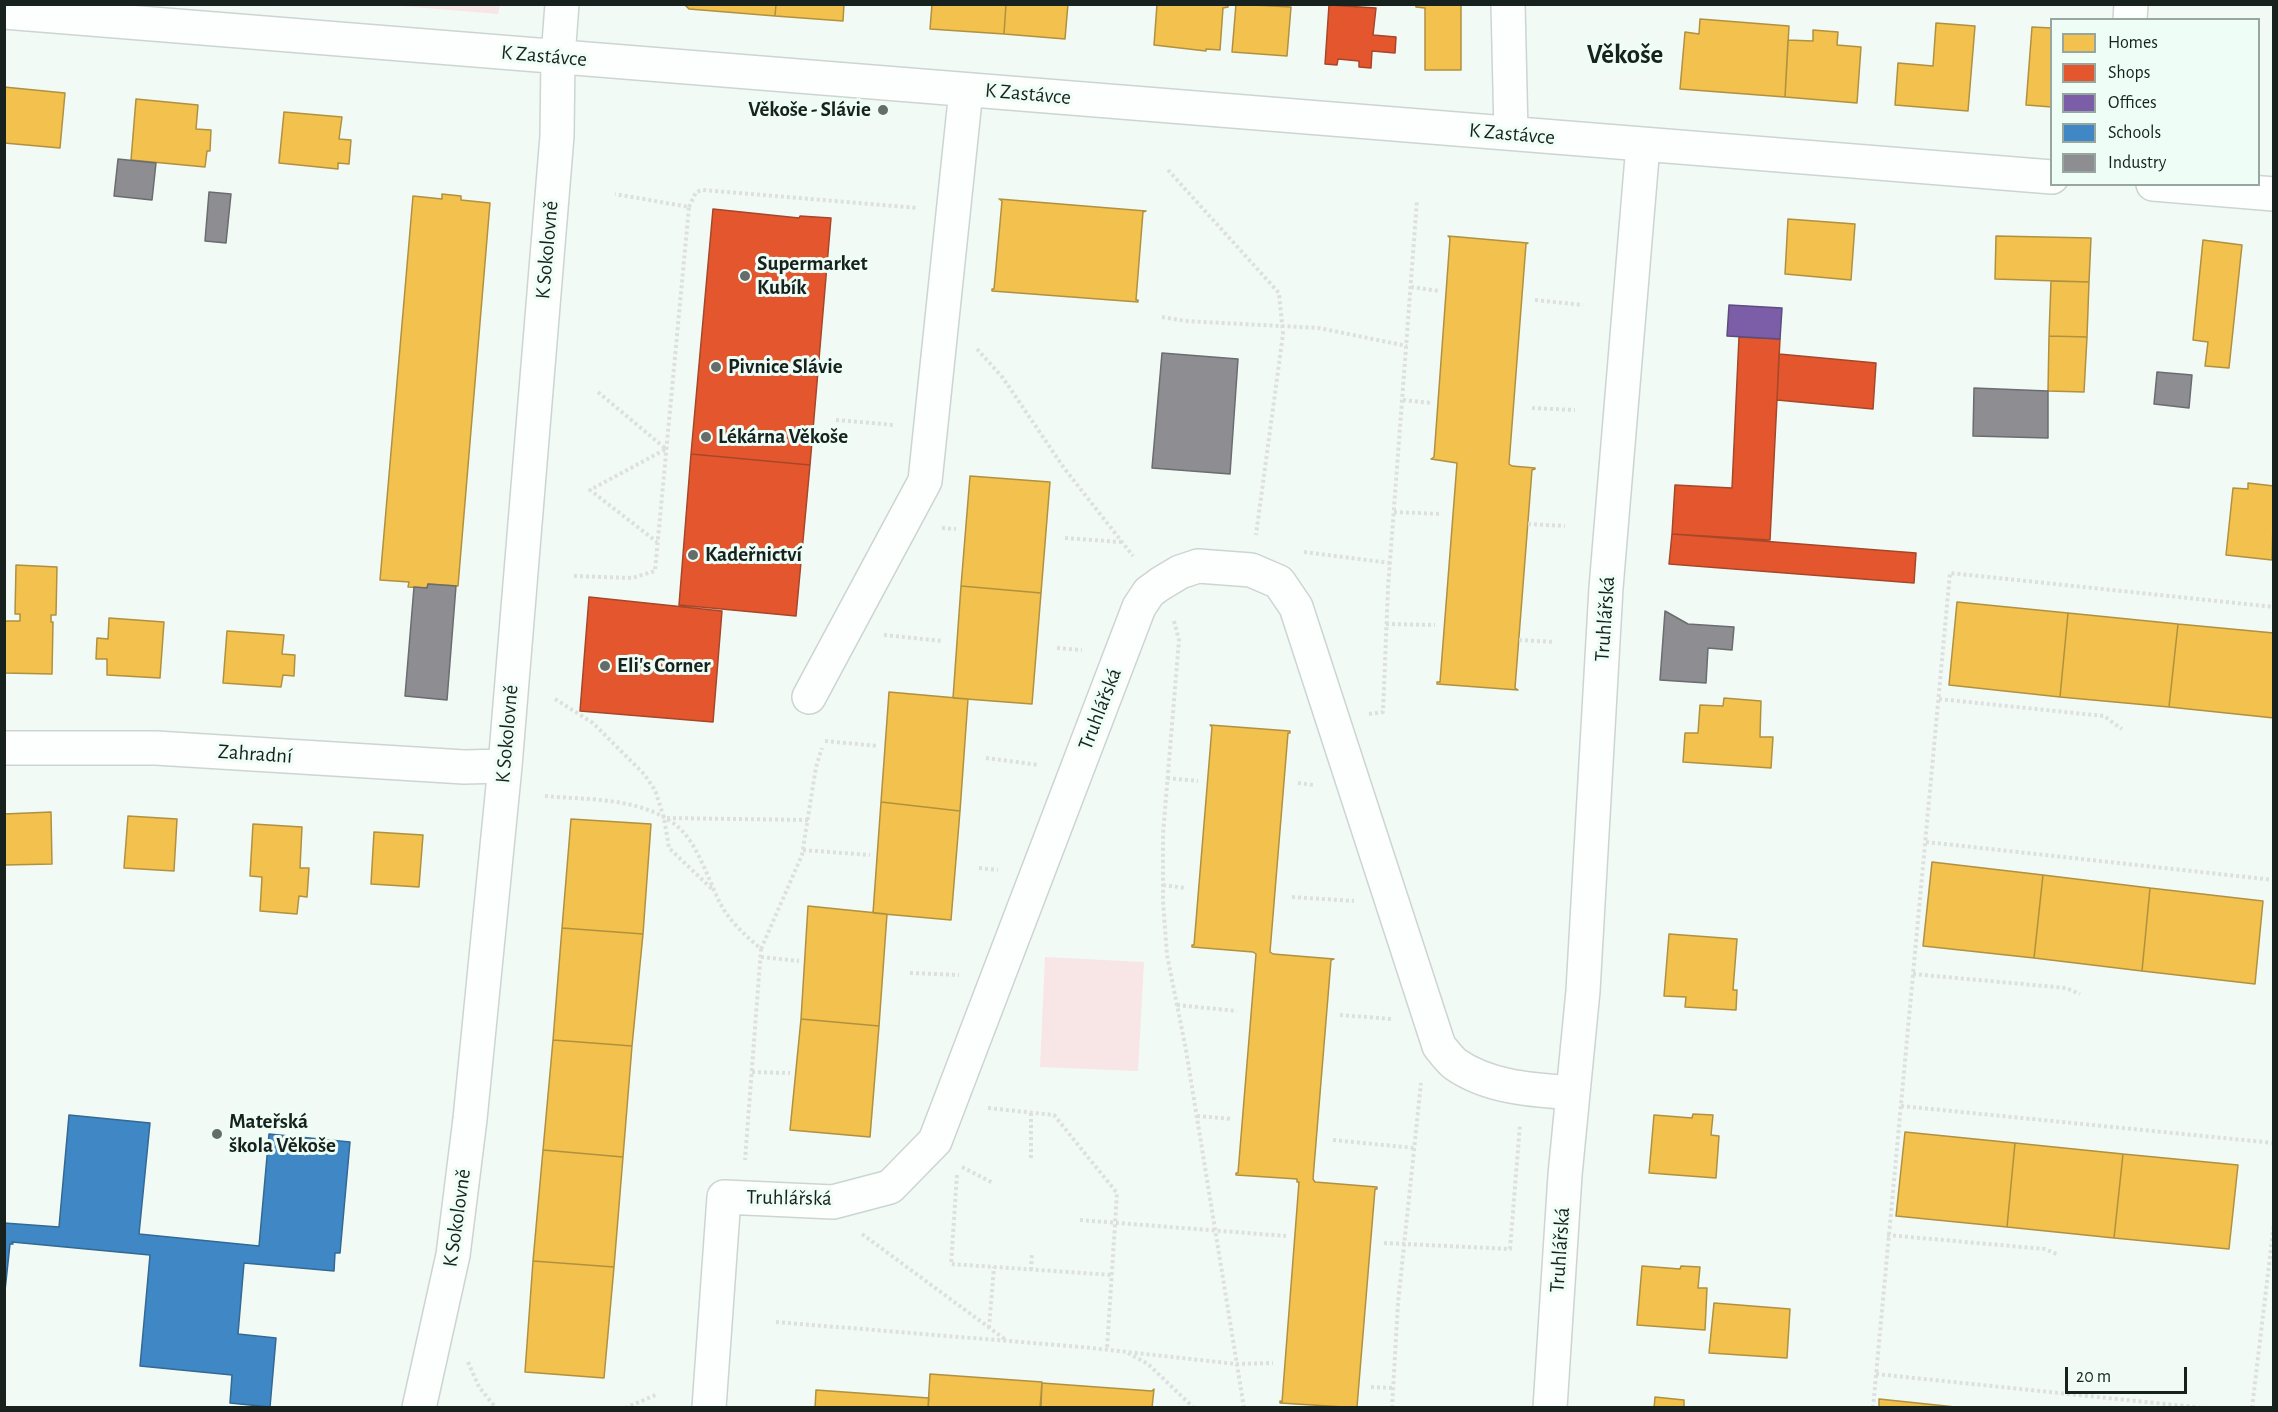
<!DOCTYPE html>
<meta charset="utf-8">
<style>
body{margin:0}
#map{position:relative;width:2278px;height:1412px;overflow:hidden;background:#f2faf6;font-family:"Alegreya Sans",sans-serif}
canvas{display:block}
.frame{position:absolute;inset:0;border:6px solid #17211d;pointer-events:none}
.legend{position:absolute;left:2050px;top:18px;width:210px;height:168px;box-sizing:border-box;background:#eefef7;border:2px solid #98a6a0;margin:0;padding:8px 10px;list-style:none;font-size:18px;color:#17211d}
.legend li{display:flex;align-items:center;gap:12px;height:30px}
.legend b{width:30px;border:2px solid #98a6a0}
.scale{position:absolute;left:2065px;top:1367px;width:122px;height:27px;box-sizing:border-box;border:3px solid #17211d;border-top:0;padding-left:8px;font-size:18px;line-height:21px;white-space:nowrap;color:#17211d;-webkit-text-stroke:4px #eefef7;paint-order:stroke}
</style>
<div id="map">
<canvas width="2278" height="1412"></canvas>
<div class="frame"></div>
<ul class="legend">
<li><b style="height:16px;background:#f2c14e"></b>Homes</li>
<li><b style="height:16px;background:#e4572e"></b>Shops</li>
<li><b style="height:16px;background:#7b5ea7"></b>Offices</li>
<li><b style="height:16px;background:#3f88c5"></b>Schools</li>
<li><b style="height:16px;background:#8d8d92"></b>Industry</li>
</ul>
<div class="scale">20 m</div>
</div>
<script>
const ctx = document.querySelector('canvas').getContext('2d');
ctx.lineJoin = 'round';
function fill(path, color) { ctx.fillStyle = color; ctx.fill(path, 'evenodd'); }
function stroke(path, color, width, dash) { ctx.strokeStyle = color; ctx.lineWidth = width; ctx.lineCap = dash ? 'butt' : 'round'; ctx.setLineDash(dash || []); ctx.stroke(path); }
function label(font, color, halo, rows, align = 'center') {
  ctx.font = font + ' "Alegreya Sans",sans-serif'; ctx.lineWidth = 6; ctx.setLineDash([]); ctx.textBaseline = 'middle'; ctx.strokeStyle = halo; ctx.fillStyle = color; for (const [text, x, y, turn = 0] of rows) {
    ctx.save(); ctx.translate(x, y); ctx.rotate((+turn || 0) * Math.PI / 180); ctx.textAlign = isNaN(turn) ? turn : align; if (halo) ctx.strokeText(text, 0, 0); ctx.fillText(text, 0, 0); ctx.restore();
  }
}
fill(new Path2D(`
 M 390,5 L 500,5 L 498,14 Z
 M 1045,957 L 1144,962 L 1138,1071 L 1040,1067 Z`), '#f8e5e5');
const homes = new Path2D(`
 M 684,4 L 776,4 L 775,16 L 689,9 Z
 M 776,4 L 844,4 L 843,21 L 775,16 Z
 M 932,4 L 1006,4 L 1004,34 L 930,29 Z
 M 1006,4 L 1068,4 L 1065,39 L 1004,34 Z
 M 1157,4 L 1228,4 L 1228,7 L 1223,8 L 1220,50 L 1206,49 L 1206,51 L 1154,45 Z
 M 1236,4 L 1291,7 L 1287,56 L 1232,52 Z
 M 1416,4 L 1461,4 L 1461,70 L 1425,70 L 1425,8 L 1416,7 Z
 M 1700,19 L 1789,26 L 1785,97 L 1680,89 L 1685,32 L 1699,34 Z
 M 1936,23 L 1975,26 L 1968,111 L 1895,105 L 1898,63 L 1933,66 Z
 M 2032,27 L 2052,28 L 2052,107 L 2026,105 Z
 M 1813,30 L 1838,32 L 1837,45 L 1861,47 L 1857,103 L 1785,97 L 1788,40 L 1813,41 Z
 M 4,87 L 65,93 L 60,148 L 4,143 Z
 M 136,99 L 198,105 L 196,129 L 211,130 L 210,151 L 207,151 L 205,167 L 131,160 Z
 M 284,112 L 342,117 L 339,139 L 351,140 L 349,164 L 338,163 L 338,169 L 279,163 Z
 M 442,194 L 461,196 L 461,200 L 490,203 L 458,586 L 428,584 L 427,588 L 408,587 L 409,582 L 380,580 L 413,196 L 442,199 Z
 M 999,199 L 1146,211 L 1143,212 L 1136,300 L 1138,300 L 1138,302 L 992,291 L 992,289 L 994,289 L 1002,201 Z
 M 1788,219 L 1855,224 L 1851,280 L 1785,274 Z
 M 1448,236 L 1528,243 L 1526,244 L 1509,464 L 1512,466 L 1535,468 L 1535,469 L 1532,470 L 1515,688 L 1518,690 L 1437,684 L 1437,682 L 1440,682 L 1457,463 L 1431,459 L 1434,457 L 1450,238 Z
 M 1996,236 L 2091,238 L 2089,282 L 1995,279 Z
 M 2203,240 L 2242,245 L 2229,368 L 2205,366 L 2208,342 L 2193,340 Z
 M 2051,281 L 2089,282 L 2087,337 L 2049,336 Z
 M 2049,336 L 2087,337 L 2084,392 L 2048,391 Z
 M 970,476 L 1050,482 L 1041,593 L 961,586 Z
 M 2248,483 L 2274,486 L 2272,560 L 2226,555 L 2233,488 L 2248,489 Z
 M 16,565 L 57,567 L 56,615 L 51,615 L 51,622 L 53,622 L 52,674 L 4,673 L 4,621 L 20,621 L 20,614 L 15,614 Z
 M 961,586 L 1041,593 L 1032,704 L 953,698 Z
 M 1957,602 L 2068,613 L 2060,697 L 1949,685 Z
 M 2068,613 L 2178,624 L 2169,707 L 2060,697 Z
 M 109,618 L 164,622 L 160,678 L 107,675 L 107,659 L 96,659 L 97,638 L 108,639 Z
 M 2178,624 L 2274,633 L 2274,718 L 2169,707 Z
 M 227,631 L 284,635 L 282,654 L 295,655 L 294,676 L 283,675 L 281,687 L 223,683 Z
 M 889,692 L 968,699 L 960,811 L 881,802 Z
 M 1724,698 L 1761,701 L 1760,737 L 1773,737 L 1771,768 L 1683,762 L 1685,733 L 1698,733 L 1700,705 L 1723,706 Z
 M 1210,725 L 1290,731 L 1290,733 L 1288,733 L 1270,952 L 1273,954 L 1334,959 L 1331,960 L 1313,1179 L 1315,1182 L 1377,1187 L 1377,1189 L 1375,1189 L 1357,1407 L 1360,1408 L 1280,1403 L 1280,1401 L 1282,1402 L 1299,1182 L 1297,1182 L 1297,1179 L 1236,1175 L 1236,1173 L 1238,1173 L 1256,954 L 1253,952 L 1192,947 L 1192,945 L 1194,945 L 1212,727 Z
 M 881,802 L 960,811 L 951,920 L 873,913 Z
 M 51,812 L 52,864 L 4,865 L 4,814 Z
 M 128,816 L 177,819 L 174,871 L 124,868 Z
 M 571,819 L 651,824 L 643,934 L 562,928 Z
 M 253,824 L 302,827 L 300,868 L 309,868 L 307,897 L 299,896 L 297,914 L 260,911 L 262,877 L 250,876 Z
 M 374,832 L 423,835 L 419,887 L 371,884 Z
 M 1932,862 L 2043,875 L 2034,958 L 1923,946 Z
 M 2043,875 L 2150,888 L 2142,971 L 2034,958 Z
 M 2150,888 L 2263,901 L 2255,984 L 2142,971 Z
 M 808,906 L 887,914 L 879,1026 L 801,1019 Z
 M 562,928 L 643,934 L 632,1046 L 553,1040 Z
 M 1669,934 L 1737,939 L 1733,990 L 1737,990 L 1736,1010 L 1685,1007 L 1686,997 L 1664,996 Z
 M 801,1019 L 879,1026 L 870,1137 L 790,1130 Z
 M 553,1040 L 632,1046 L 623,1157 L 543,1150 Z
 M 1693,1114 L 1713,1115 L 1711,1135 L 1719,1136 L 1716,1178 L 1649,1173 L 1654,1115 L 1692,1118 Z
 M 1905,1132 L 2015,1143 L 2007,1227 L 1896,1216 Z
 M 2015,1143 L 2123,1154 L 2114,1238 L 2007,1227 Z
 M 543,1150 L 623,1157 L 614,1267 L 533,1261 Z
 M 2123,1154 L 2238,1165 L 2229,1249 L 2114,1238 Z
 M 533,1261 L 614,1267 L 604,1378 L 525,1372 Z
 M 1642,1266 L 1680,1269 L 1681,1266 L 1700,1267 L 1698,1288 L 1707,1288 L 1705,1330 L 1637,1325 Z
 M 1714,1303 L 1790,1309 L 1787,1358 L 1709,1353 Z
 M 930,1374 L 1042,1382 L 1040,1408 L 928,1408 Z
 M 1042,1383 L 1152,1391 L 1154,1389 L 1152,1408 L 1041,1408 Z
 M 816,1390 L 929,1398 L 928,1408 L 815,1408 Z
 M 1655,1397 L 1684,1400 L 1684,1408 L 1654,1408 Z
 M 1879,1399 L 1965,1408 L 1879,1408 Z`);
fill(homes, '#f2c14e');
stroke(homes, '#b0913f', 1.5);
const shops = new Path2D(`
 M 1329,5 L 1376,8 L 1373,35 L 1396,37 L 1395,53 L 1372,51 L 1371,68 L 1359,67 L 1359,61 L 1338,59 L 1337,65 L 1325,64 Z
 M 713,209 L 799,218 L 800,216 L 831,218 L 810,465 L 691,454 Z
 M 1739,337 L 1780,339 L 1770,540 L 1672,534 L 1675,485 L 1732,488 Z
 M 1779,354 L 1876,363 L 1873,409 L 1777,400 Z
 M 691,454 L 810,465 L 796,616 L 679,605 Z
 M 1672,534 L 1916,553 L 1914,583 L 1669,564 Z
 M 589,597 L 722,611 L 713,722 L 580,711 Z`);
fill(shops, '#e4572e');
stroke(shops, '#a64729', 1.5);
const offices = new Path2D(`
 M 1729,305 L 1782,308 L 1780,339 L 1727,336 Z`);
fill(offices, '#7b5ea7');
stroke(offices, '#5d4c7e', 1.5);
const schools = new Path2D(`
 M 69,1115 L 150,1123 L 139,1234 L 259,1246 L 269,1134 L 350,1142 L 340,1253 L 335,1253 L 334,1271 L 244,1263 L 238,1334 L 276,1338 L 270,1407 L 230,1403 L 232,1375 L 140,1366 L 150,1255 L 12,1242 L 13,1244 L 10,1244 L 4,1300 L 4,1223 L 59,1227 Z`);
fill(schools, '#3f88c5');
stroke(schools, '#336993', 1.5);
const industry = new Path2D(`
 M 118,159 L 156,163 L 152,200 L 114,196 Z
 M 209,192 L 231,194 L 226,243 L 205,241 Z
 M 1162,353 L 1238,359 L 1230,474 L 1152,468 Z
 M 2157,372 L 2192,375 L 2189,408 L 2154,404 Z
 M 1974,388 L 2048,391 L 2048,438 L 1973,436 Z
 M 428,584 L 456,586 L 447,700 L 405,696 L 414,587 L 427,588 Z
 M 1665,611 L 1688,624 L 1734,627 L 1732,650 L 1708,648 L 1706,683 L 1660,680 Z`);
fill(industry, '#8d8d92');
stroke(industry, '#6a6d6f', 1.5);
const minor = new Path2D(`
 M 1508,4 L 1511,133
 M 4,12 L 2052,177
 M 2130,20 L 2131,4
 M 2153,184 L 2274,194
 M 809,697 L 925,481 L 966,90
 M 4,748 L 156,748 L 464,767 L 505,766
 M 419,1408 L 453,1255 L 470,1119 L 505,766 L 557,136 L 558,57 L 562,4
 M 709,1408 L 724,1197 L 833,1202 L 890,1187 L 935,1141 L 1139,607 L 1149,592 L 1160,584 L 1180,572 L 1198,566 L 1251,570 L 1279,582 L 1296,607 L 1439,1046 C 1444,1052 1449,1059 1455,1064 C 1489,1088 1534,1090 1573,1093
 M 1550,1408 L 1565,1175 L 1583,991 L 1606,588 L 1643,145`);
stroke(minor, '#ccd5d1', 36);
stroke(new Path2D(`
 M 1168,170 L 1279,293 L 1283,334 L 1256,535
 M 689,207 L 696,192 L 703,190 L 917,208
 M 1411,287 L 1439,291
 M 1535,300 L 1583,305
 M 1162,317 L 1185,321 L 1319,328 L 1407,346
 M 977,349 L 1003,378 L 1064,468 L 1133,556
 M 598,392 L 666,449 L 590,490 L 657,542
 M 1403,400 L 1431,403
 M 1532,408 L 1575,410
 M 836,420 L 894,425
 M 1394,512 L 1442,514
 M 1528,524 L 1565,526
 M 942,528 L 956,529
 M 1065,538 L 1121,542
 M 1304,552 L 1390,563
 M 574,576 L 632,578 L 655,571 L 689,207 L 615,194
 M 1174,621 L 1179,640 L 1163,834 L 1163,901 L 1167,955 L 1186,1050 L 1244,1408
 M 1386,624 L 1435,625
 M 884,635 L 943,641
 M 1519,640 L 1555,642
 M 1057,648 L 1082,650
 M 555,699 L 593,723 L 644,774 L 655,790 L 664,818 L 669,848 L 713,890
 M 1939,699 L 2104,716 L 2122,729
 M 1369,714 L 1383,712 L 1388,588 L 1417,200
 M 825,741 L 878,746
 M 986,758 L 1039,765
 M 1167,778 L 1198,781
 M 1298,783 L 1314,785
 M 545,796 C 587,800 642,797 677,826 C 697,842 708,879 719,901 C 728,920 746,936 761,949 L 745,1160
 M 667,818 L 808,820
 M 1926,842 L 2274,880
 M 803,850 L 870,855
 M 979,868 L 998,870
 M 1163,885 L 1185,888
 M 1292,897 L 1354,901
 M 761,949 L 802,855 L 816,767 L 822,748
 M 761,957 L 799,961
 M 910,973 L 959,975
 M 1913,974 L 2066,988 L 2080,994
 M 1177,1005 L 1237,1011
 M 1340,1015 L 1392,1019
 M 752,1072 L 790,1073
 M 1901,1106 L 2274,1143
 M 988,1108 L 1054,1115 L 1117,1193 L 1107,1349
 M 1197,1116 L 1232,1119
 M 1333,1140 L 1414,1148
 M 1031,1158 L 1031,1112
 M 962,1167 L 993,1183
 M 957,1175 L 951,1264 L 1112,1275
 M 1080,1220 L 1286,1236
 M 862,1234 L 1006,1340
 M 1887,1235 L 2045,1249 L 2059,1255
 M 1384,1243 L 1510,1249 L 1520,1125
 M 1031,1270 L 1032,1253
 M 776,1322 L 1082,1347 L 1236,1364 L 1273,1363
 M 989,1328 L 994,1267
 M 1128,1353 L 1148,1364 L 1194,1408
 M 468,1362 L 479,1387 L 496,1408
 M 1876,1374 L 2204,1408
 M 1371,1387 L 1393,1388
 M 625,1408 L 658,1394
 M 1392,1408 L 1398,1303 L 1421,1083
 M 1873,1408 L 1950,573 L 2274,607
 M 2252,1408 L 2274,1223`), '#dee0df', 4, [3, 3]);
stroke(minor, '#fdfefe', 33);
for (const [x, y, r, color] of [
 [883,110,6,"#646d69"],
 [745,276,6,"#646d69"],
 [716,367,6,"#646d69"],
 [706,437,6,"#646d69"],
 [693,555,6,"#646d69"],
 [605,666,6,"#646d69"],
 [217,1134,6,"#646d69"]
]) { const dot = new Path2D(); dot.arc(x, y, r, 0, 2 * Math.PI); ctx.fillStyle = color; ctx.fill(dot); stroke(dot, '#eefef7', 2); }
label('21px', '#17211d', '#eefef7', [
 ["K Zastávce",544,56,5],
 ["K Zastávce",1028,94,5],
 ["K Zastávce",1512,134,5],
 ["K Sokolovně",547,250,-85],
 ["Truhlářská",1605,619,-86],
 ["Truhlářská",1100,709,-69],
 ["K Sokolovně",507,734,-85],
 ["Zahradní",255,754,4],
 ["Truhlářská",789,1198,1],
 ["K Sokolovně",457,1218,-82],
 ["Truhlářská",1560,1250,-86]
]);
label('bold 21px', '#17211d', '#eefef7', [
 ["Věkoše - Slávie",871,110,"right"],
 ["Supermarket",757,264],
 ["Kubík",757,288],
 ["Pivnice Slávie",728,367],
 ["Lékárna Věkoše",718,437],
 ["Kadeřnictví",705,555],
 ["Eli's Corner",617,666],
 ["Mateřská",229,1122],
 ["škola Věkoše",229,1146]
], 'left');
label('bold 27px', '#17211d', '#eefef7', [
 ["Věkoše",1625,55]
]);
</script>
